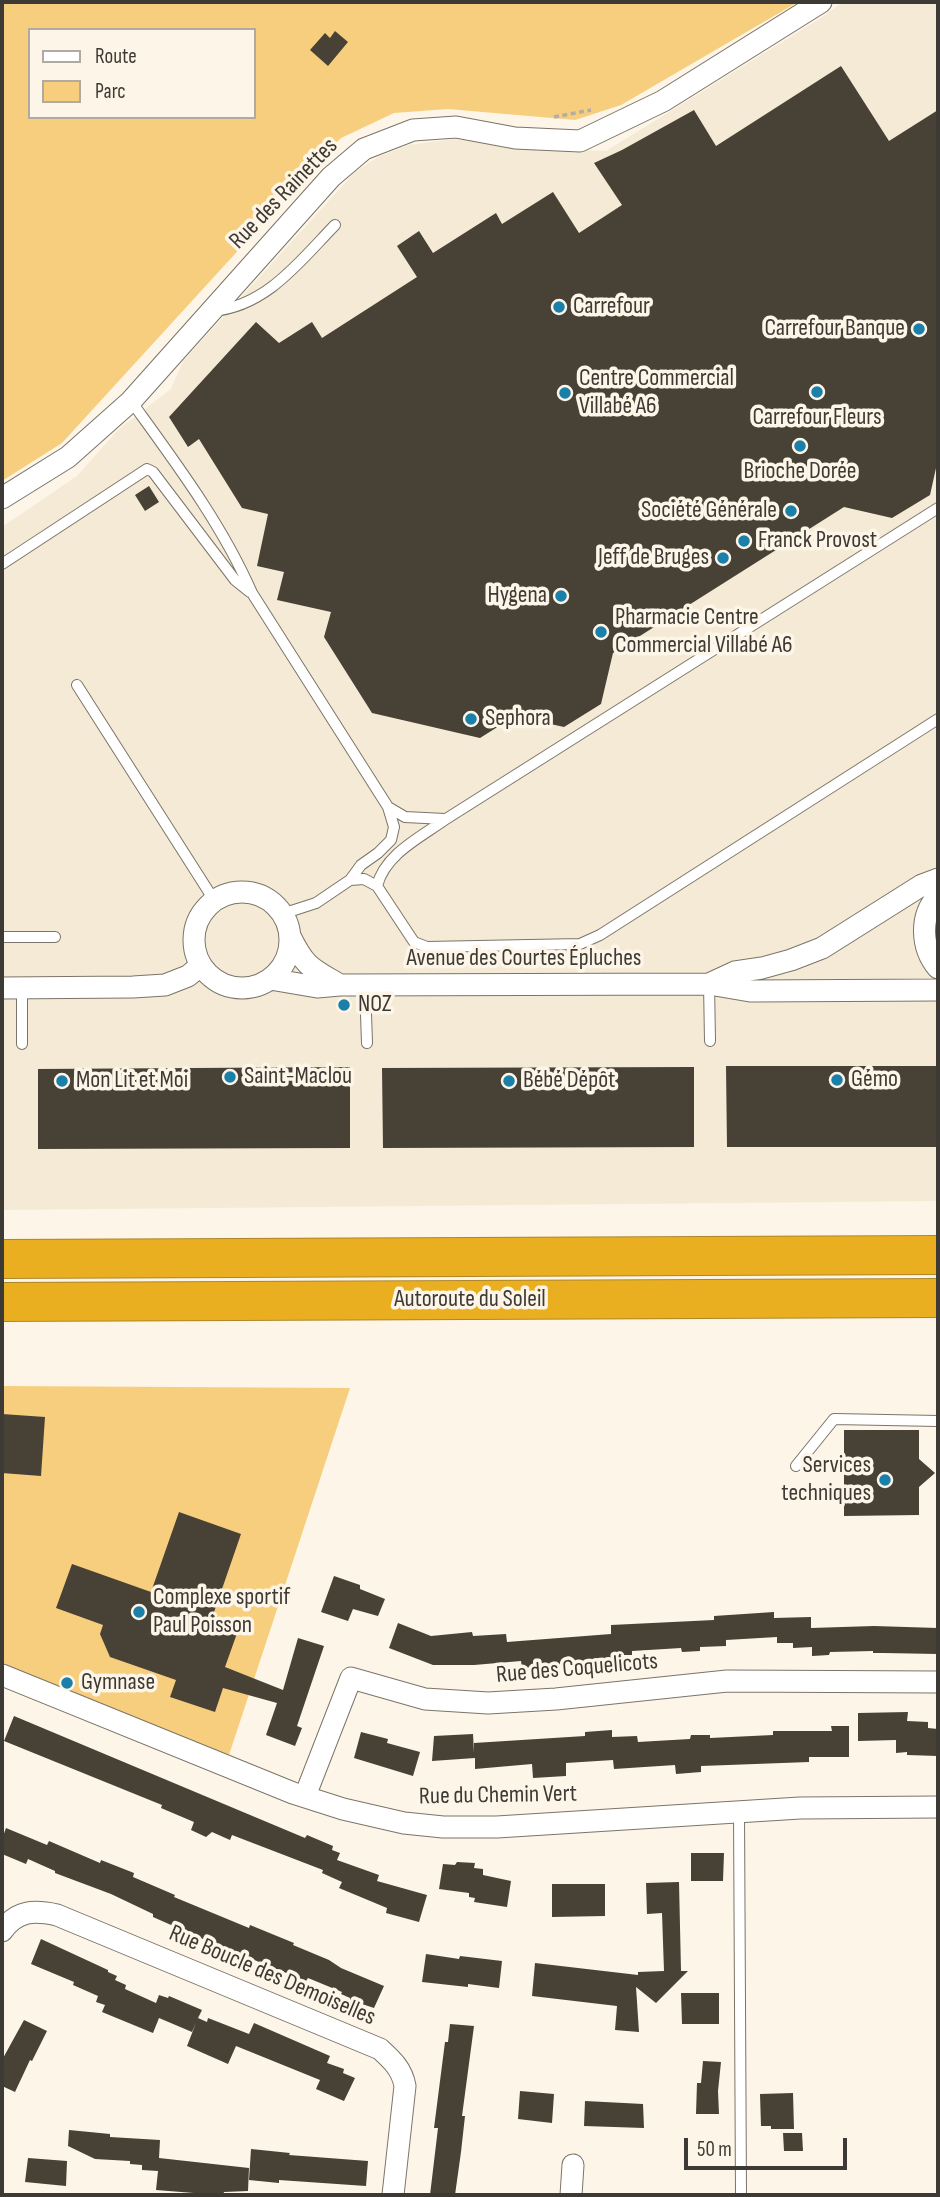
<!DOCTYPE html>
<meta charset="utf-8">
<style>
body{margin:0}
#map{position:relative;width:940px;height:2197px;overflow:hidden;background:#fdf5e7;font-family:"Sofia Sans Condensed",sans-serif}
canvas{display:block}
.frame{position:absolute;inset:0;border:4px solid #3d3a35;pointer-events:none}
.legend{position:absolute;left:28px;top:28px;width:228px;height:91px;box-sizing:border-box;background:#fdf5e7;border:2px solid #b0aaa0;margin:0;padding:9px 12px;list-style:none;font-size:21px;color:#3d3a35}
.legend li{display:flex;align-items:center;gap:14px;height:35px}
.legend b{width:35px;border:2px solid #b0aaa0}
.scale{position:absolute;left:684px;top:2138px;width:163px;height:32px;box-sizing:border-box;border:4px solid #3d3a35;border-top:0;padding-left:9px;font-size:21px;line-height:24px;white-space:nowrap;color:#3d3a35;-webkit-text-stroke:5px #fdf5e7;paint-order:stroke}
</style>
<div id="map">
<canvas width="940" height="2197"></canvas>
<div class="frame"></div>
<ul class="legend">
<li><b style="height:9px;background:#fff"></b>Route</li>
<li><b style="height:19px;background:#f7ce7d"></b>Parc</li>
</ul>
<div class="scale">50 m</div>
</div>
<script>
const ctx = document.querySelector('canvas').getContext('2d');
ctx.lineJoin = 'round';
function fill(path, color) { ctx.fillStyle = color; ctx.fill(path, 'evenodd'); }
function stroke(path, color, width, dash) { ctx.strokeStyle = color; ctx.lineWidth = width; ctx.lineCap = dash ? 'butt' : 'round'; ctx.setLineDash(dash || []); ctx.stroke(path); }
function label(font, color, halo, rows, align = 'center') {
  ctx.font = font + ' "Sofia Sans Condensed",sans-serif'; ctx.lineWidth = 7; ctx.setLineDash([]); ctx.textBaseline = 'middle'; ctx.strokeStyle = halo; ctx.fillStyle = color; for (const [text, x, y, turn = 0] of rows) {
    ctx.save(); ctx.translate(x, y); ctx.rotate((+turn || 0) * Math.PI / 180); ctx.textAlign = isNaN(turn) ? turn : align; if (halo) ctx.strokeText(text, 0, 0); ctx.fillText(text, 0, 0); ctx.restore();
  }
}
fill(new Path2D(`
 M 843,2 L 938,2 L 938,1201 L 2,1210 L 2,527 L 77,476 L 119,429 L 171,389 L 183,361 L 355,172 L 378,157 L 409,145 L 455,139 L 536,149 L 606,151 L 821,18 Z`), '#f5ead5');
fill(new Path2D(`
 M 2,2 L 798,2 L 621,105 L 575,120 L 448,109 L 394,113 L 341,138 L 62,443 L 2,481 ZM 30,30 L 254,30 L 254,117 L 30,117 Z
 M 2,1386 L 350,1388 L 226,1764 L 2,1672 Z`), '#f7ce7d');
fill(new Path2D(`
 M 335,31 L 348,42 L 328,66 L 310,50 L 325,33 L 330,38 Z
 M 841,66 L 889,141 L 938,110 L 938,459 L 930,495 L 892,518 L 844,507 L 613,653 L 601,704 L 564,727 L 515,716 L 480,738 L 372,713 L 324,637 L 331,612 L 277,600 L 284,572 L 257,566 L 268,514 L 242,508 L 199,439 L 188,447 L 169,417 L 256,322 L 279,343 L 312,322 L 322,338 L 417,277 L 397,246 L 419,231 L 433,253 L 496,213 L 502,224 L 553,192 L 579,233 L 622,205 L 594,163 L 622,150 L 694,110 L 716,146 Z
 M 149,486 L 159,502 L 145,511 L 135,495 Z
 M 726,1066 L 938,1066 L 938,1147 L 727,1147 Z
 M 350,1067 L 350,1148 L 38,1149 L 38,1069 Z
 M 694,1067 L 694,1147 L 383,1148 L 382,1068 Z
 M 2,1414 L 45,1417 L 41,1476 L 2,1473 Z
 M 844,1430 L 919,1430 L 919,1459 L 935,1473 L 919,1487 L 919,1515 L 844,1516 Z
 M 179,1512 L 241,1534 L 213,1615 L 240,1625 L 225,1667 L 283,1690 L 298,1638 L 324,1646 L 297,1726 L 302,1728 L 295,1746 L 266,1735 L 277,1703 L 223,1688 L 215,1712 L 170,1697 L 176,1680 L 110,1657 L 100,1634 L 103,1625 L 56,1608 L 72,1564 L 151,1592 Z
 M 334,1576 L 360,1585 L 360,1589 L 385,1599 L 378,1616 L 353,1609 L 348,1621 L 321,1612 Z
 M 774,1612 L 774,1618 L 811,1617 L 811,1628 L 874,1626 L 938,1628 L 938,1654 L 883,1653 L 873,1653 L 873,1651 L 830,1652 L 829,1655 L 812,1656 L 812,1647 L 793,1648 L 793,1643 L 777,1643 L 777,1637 L 726,1640 L 726,1646 L 700,1647 L 700,1651 L 682,1652 L 681,1648 L 632,1651 L 632,1655 L 618,1655 L 618,1666 L 600,1666 L 600,1663 L 522,1668 L 521,1661 L 474,1665 L 433,1665 L 389,1648 L 398,1623 L 431,1636 L 472,1632 L 473,1636 L 506,1634 L 507,1642 L 611,1634 L 611,1625 L 714,1620 L 714,1616 Z
 M 908,1712 L 907,1721 L 928,1722 L 928,1728 L 938,1729 L 938,1756 L 907,1755 L 907,1752 L 896,1753 L 896,1740 L 858,1741 L 858,1713 Z
 M 14,1716 L 305,1838 L 307,1835 L 333,1846 L 332,1850 L 340,1853 L 337,1860 L 379,1875 L 377,1881 L 427,1895 L 419,1922 L 386,1913 L 387,1908 L 339,1888 L 342,1882 L 322,1873 L 323,1870 L 232,1835 L 230,1840 L 212,1832 L 206,1837 L 191,1830 L 194,1822 L 161,1808 L 162,1805 L 4,1741 Z
 M 831,1726 L 849,1726 L 849,1757 L 809,1757 L 809,1762 L 701,1766 L 701,1772 L 676,1774 L 675,1765 L 614,1769 L 613,1760 L 566,1763 L 566,1776 L 533,1778 L 532,1764 L 475,1769 L 475,1758 L 432,1761 L 434,1736 L 473,1734 L 474,1753 L 474,1743 L 585,1736 L 585,1732 L 612,1730 L 612,1737 L 637,1736 L 638,1742 L 690,1739 L 691,1735 L 710,1735 L 710,1738 L 773,1735 L 773,1731 L 832,1731 Z
 M 361,1732 L 388,1739 L 387,1743 L 420,1752 L 413,1776 L 354,1758 Z
 M 6,1828 L 47,1845 L 49,1841 L 100,1863 L 101,1860 L 134,1873 L 133,1877 L 175,1895 L 174,1897 L 249,1928 L 250,1925 L 294,1943 L 293,1945 L 329,1960 L 341,1968 L 384,1986 L 374,2008 L 350,2000 L 350,1998 L 341,1994 L 342,1992 L 308,1978 L 306,1981 L 205,1940 L 153,1917 L 153,1914 L 111,1894 L 55,1873 L 55,1871 L 28,1859 L 26,1864 L 2,1854 L 2,1839 Z
 M 691,1853 L 724,1853 L 723,1881 L 691,1881 Z
 M 457,1862 L 475,1863 L 474,1868 L 483,1869 L 483,1875 L 511,1881 L 507,1907 L 474,1902 L 475,1898 L 469,1897 L 469,1893 L 439,1889 L 443,1864 L 455,1865 Z
 M 679,1882 L 681,1971 L 688,1971 L 656,2003 L 636,1987 L 639,2032 L 615,2030 L 617,2006 L 532,1996 L 535,1963 L 638,1975 L 638,1972 L 664,1971 L 662,1913 L 647,1914 L 646,1883 Z
 M 552,1884 L 605,1884 L 605,1916 L 552,1917 Z
 M 41,1939 L 108,1970 L 108,1972 L 117,1976 L 115,1980 L 126,1985 L 125,1989 L 156,2003 L 159,1995 L 168,1998 L 169,1996 L 202,2010 L 198,2018 L 207,2022 L 208,2018 L 249,2034 L 254,2023 L 330,2056 L 327,2063 L 344,2069 L 343,2073 L 355,2078 L 344,2101 L 316,2089 L 320,2080 L 236,2046 L 228,2064 L 187,2046 L 196,2023 L 192,2032 L 159,2018 L 153,2033 L 102,2012 L 105,2005 L 96,2002 L 98,1996 L 73,1985 L 74,1982 L 31,1964 Z
 M 426,1954 L 459,1959 L 460,1956 L 502,1961 L 499,1988 L 468,1984 L 468,1987 L 422,1982 Z
 M 681,1993 L 719,1993 L 719,2024 L 682,2024 Z
 M 24,2020 L 47,2031 L 32,2061 L 30,2060 L 15,2092 L 2,2086 L 2,2060 Z
 M 450,2024 L 474,2026 L 462,2116 L 465,2116 L 461,2152 L 455,2195 L 430,2195 L 438,2128 L 434,2128 L 445,2042 L 448,2042 Z
 M 703,2061 L 721,2062 L 718,2091 L 719,2114 L 696,2114 L 697,2083 L 701,2083 Z
 M 520,2091 L 554,2094 L 552,2123 L 518,2119 Z
 M 793,2093 L 794,2129 L 771,2129 L 771,2126 L 761,2126 L 760,2094 Z
 M 585,2101 L 643,2104 L 644,2128 L 584,2126 Z
 M 69,2130 L 110,2134 L 110,2137 L 160,2140 L 159,2158 L 249,2168 L 248,2191 L 224,2192 L 223,2195 L 219,2195 L 156,2190 L 158,2171 L 142,2170 L 142,2165 L 130,2164 L 130,2161 L 95,2159 L 68,2146 Z
 M 783,2133 L 802,2133 L 803,2151 L 784,2151 Z
 M 251,2149 L 290,2153 L 289,2155 L 368,2161 L 366,2186 L 279,2180 L 279,2183 L 249,2180 Z
 M 28,2158 L 67,2161 L 66,2186 L 25,2182 Z`), '#474136');
const lane = new Path2D(`
 M 212,311 C 266,307 300,261 335,225
 M 131,401 C 175,462 222,524 252,593 L 388,807 L 394,827 L 391,840 L 378,853 L 361,865 L 350,880
 M 2,564 L 147,469 L 153,472 L 235,580 L 250,592
 M 77,685 L 214,900
 M 388,807 L 405,817 L 445,819
 M 377,886 C 385,854 421,837 446,819 L 938,508
 M 282,914 L 316,903 L 350,880 L 364,879 L 377,886 L 414,942 L 427,947 L 580,944 L 600,935 L 938,719
 M 2,937 L 55,937
 M 709,984 L 710,1041
 M 365,986 L 367,1043
 M 22,988 L 22,1044
 M 796,1466 L 834,1419 L 938,1421
 M 739,1812 L 741,2195`);
const street = new Path2D(`
 M 2,498 L 68,457 L 131,401 L 331,177 L 364,149 L 413,130 L 456,127 L 515,138 L 580,141 L 663,101 L 821,2
 M194 940a48 48 0 1 1 96 0a48 48 0 1 1-96 0Z
 M 938,896 C 919,916 921,948 938,968
 M 290,936 C 305,967 311,968 340,985
 M 270,979 L 317,987 L 340,985 L 709,984 L 750,991 L 938,990
 M 709,984 L 735,972 L 762,968 L 791,960 L 822,948 L 922,885 L 938,879
 M 2,988 L 133,987 L 165,985 L 188,976 L 200,966
 M 2,1675 L 293,1793 L 343,1809 L 404,1823 L 443,1827 L 497,1827 L 800,1808 L 938,1807
 M 305,1796 L 351,1678 L 425,1699 L 488,1703 L 556,1699 L 727,1681 L 938,1682
 M 2,1931 C 17,1910 34,1910 57,1915 L 380,2049 C 392,2060 402,2069 405,2086 L 393,2195
 M 571,2195 L 573,2165`);
const highway = new Path2D(`
 M 2,1259 L 938,1255
 M 2,1302 L 938,1298`);
stroke(lane, '#7b7468', 12);
stroke(street, '#7b7468', 23);
stroke(highway, '#ad8628', 40);
stroke(new Path2D(`
 M 554,117 L 591,110`), '#b4ada3', 3.5, [5, 3.5]);
stroke(lane, '#fff', 10);
stroke(street, '#fff', 21);
stroke(highway, '#eaaf21', 38);
for (const [x, y, r, color] of [
 [559,307,7,"#1a7fa9"],
 [919,329,7,"#1a7fa9"],
 [817,392,7,"#1a7fa9"],
 [565,393,7,"#1a7fa9"],
 [800,446,7,"#1a7fa9"],
 [791,511,7,"#1a7fa9"],
 [744,541,7,"#1a7fa9"],
 [723,558,7,"#1a7fa9"],
 [561,596,7,"#1a7fa9"],
 [601,632,7,"#1a7fa9"],
 [471,719,7,"#1a7fa9"],
 [344,1005,7,"#1a7fa9"],
 [230,1077,7,"#1a7fa9"],
 [837,1080,7,"#1a7fa9"],
 [62,1081,7,"#1a7fa9"],
 [509,1081,7,"#1a7fa9"],
 [885,1480,7,"#1a7fa9"],
 [139,1612,7,"#1a7fa9"],
 [67,1683,7,"#1a7fa9"]
]) { const dot = new Path2D(); dot.arc(x, y, r, 0, 2 * Math.PI); ctx.fillStyle = color; ctx.fill(dot); stroke(dot, '#fdf5e7', 2.5); }
label('24px', '#3d3a35', '#fdf5e7', [
 ["Rue des Rainettes",284,194,-46],
 ["Avenue des Courtes Épluches",524,959],
 ["Autoroute du Soleil",470,1300],
 ["Rue des Coquelicots",577,1669,-5],
 ["Rue du Chemin Vert",498,1796,-1],
 ["Rue Boucle des Demoiselles",272,1976,23]
]);
label('24px', '#3d3a35', '#fdf5e7', [
 ["Carrefour",573,307],
 ["Carrefour Banque",905,329,"right"],
 ["Centre Commercial",579,379],
 ["Villabé A6",579,407],
 ["Carrefour Fleurs",817,418,"center"],
 ["Brioche Dorée",800,472,"center"],
 ["Société Générale",777,511,"right"],
 ["Franck Provost",758,541],
 ["Jeff de Bruges",709,558,"right"],
 ["Hygena",547,596,"right"],
 ["Pharmacie Centre",615,618],
 ["Commercial Villabé A6",615,646],
 ["Sephora",485,719],
 ["NOZ",358,1005],
 ["Saint-Maclou",244,1077],
 ["Gémo",851,1080],
 ["Mon Lit et Moi",76,1081],
 ["Bébé Dépôt",523,1081],
 ["Services",871,1466,"right"],
 ["techniques",871,1494,"right"],
 ["Complexe sportif",153,1598],
 ["Paul Poisson",153,1626],
 ["Gymnase",81,1683]
], 'left');
</script>
